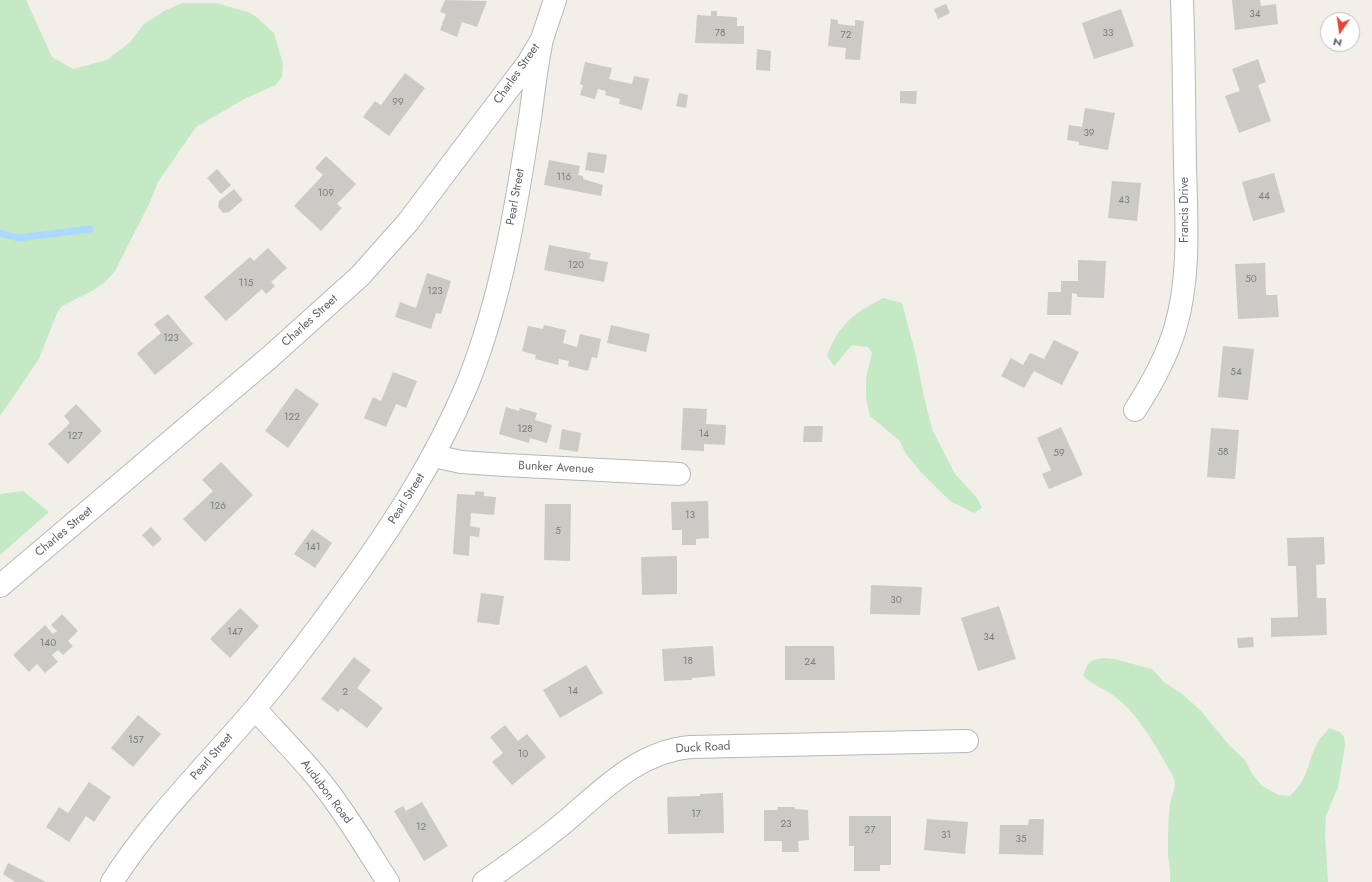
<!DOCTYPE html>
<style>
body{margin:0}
#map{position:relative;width:1372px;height:882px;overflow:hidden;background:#f1efe8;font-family:Jost,sans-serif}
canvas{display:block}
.north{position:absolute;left:1320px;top:12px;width:40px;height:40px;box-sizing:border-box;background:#fff;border:1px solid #bfc1c3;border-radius:50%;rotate:193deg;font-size:11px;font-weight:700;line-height:16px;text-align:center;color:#5f6368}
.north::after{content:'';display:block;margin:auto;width:14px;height:18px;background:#ea4335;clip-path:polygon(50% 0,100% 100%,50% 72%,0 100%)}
</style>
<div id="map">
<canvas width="1372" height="882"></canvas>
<div class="north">N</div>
</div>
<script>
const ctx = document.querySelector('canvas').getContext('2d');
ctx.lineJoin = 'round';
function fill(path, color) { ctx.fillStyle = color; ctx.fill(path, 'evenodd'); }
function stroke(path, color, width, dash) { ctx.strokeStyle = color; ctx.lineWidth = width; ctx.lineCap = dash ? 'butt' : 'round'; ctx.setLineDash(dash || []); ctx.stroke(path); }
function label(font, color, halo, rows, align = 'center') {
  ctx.font = font + ' Jost,sans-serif'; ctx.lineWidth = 3; ctx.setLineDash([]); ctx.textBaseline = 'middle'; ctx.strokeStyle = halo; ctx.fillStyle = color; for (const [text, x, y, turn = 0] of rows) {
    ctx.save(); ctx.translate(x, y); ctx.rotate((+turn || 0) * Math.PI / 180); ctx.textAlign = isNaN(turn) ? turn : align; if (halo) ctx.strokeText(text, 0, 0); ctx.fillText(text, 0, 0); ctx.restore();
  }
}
fill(new Path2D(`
 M 0,0 L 26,0 L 52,57 L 73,69 L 107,60 L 130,42 L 143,25 L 164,11 L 182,3 L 216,3 L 248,12 L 255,16 L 274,33 L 283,64 L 282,76 L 276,85 L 246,98 L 196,127 L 158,182 L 150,202 L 115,271 L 104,283 L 92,291 L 62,306 L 57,313 L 39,359 L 0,416 Z
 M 883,298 L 902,303 L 916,356 L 924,397 L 932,429 L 955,474 L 977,498 L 982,508 L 974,513 L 950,501 L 921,472 L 906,454 L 899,440 L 870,416 L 866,398 L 866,379 L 872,353 L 868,347 L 852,345 L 834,366 L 827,356 C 839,324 853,314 883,298 Z
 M 23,491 L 49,512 L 0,555 L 0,494 Z
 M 1103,658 L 1114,659 L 1152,669 L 1165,683 L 1181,693 L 1200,710 L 1228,744 L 1245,760 L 1251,772 L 1262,786 L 1279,795 L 1290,796 C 1311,776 1306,762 1319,740 C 1322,736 1326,733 1329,728 L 1340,732 L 1344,737 L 1345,746 L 1338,787 L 1326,816 L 1325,834 L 1328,882 L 1170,882 C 1171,872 1169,864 1168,854 C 1168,842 1168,817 1170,805 C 1171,795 1177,789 1174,778 C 1161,755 1140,716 1119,700 C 1108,690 1094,686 1083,676 C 1088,662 1089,660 1103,658 Z`), '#c5e8c5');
stroke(new Path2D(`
 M 0,233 L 18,238 L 90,229`), '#aadaff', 7);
fill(new Path2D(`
 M 445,0 L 487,1 L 477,27 L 462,22 L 457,37 L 440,30 L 446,14 L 440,12 Z
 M 1232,0 L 1260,0 L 1261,6 L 1276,4 L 1278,24 L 1235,30 Z
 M 946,4 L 950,13 L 938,19 L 934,9 Z
 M 1121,9 L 1134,46 L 1094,59 L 1082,23 Z
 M 711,11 L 717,11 L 717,16 L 737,17 L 737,26 L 744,26 L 744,44 L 695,43 L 697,15 L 711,16 Z
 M 831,19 L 838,20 L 838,24 L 855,26 L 855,20 L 864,21 L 860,60 L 845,59 L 846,48 L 828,46 Z
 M 757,49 L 771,51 L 770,71 L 756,70 Z
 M 1258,59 L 1266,82 L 1258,85 L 1271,121 L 1239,133 L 1225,96 L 1240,91 L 1232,69 Z
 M 585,62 L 612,68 L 609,79 L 632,84 L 634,76 L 649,79 L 642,110 L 619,104 L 620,99 L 605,95 L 606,91 L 598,89 L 595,99 L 580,95 L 583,85 L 580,84 Z
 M 405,73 L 425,88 L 389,136 L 363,117 L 375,101 L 381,105 Z
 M 900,91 L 917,91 L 916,104 L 900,103 Z
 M 679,93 L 688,95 L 686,108 L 676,106 Z
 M 1085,108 L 1115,113 L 1108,150 L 1079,145 L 1079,142 L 1067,140 L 1069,125 L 1082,127 Z
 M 588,152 L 607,155 L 604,173 L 585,170 Z
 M 326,156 L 356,184 L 337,204 L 342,208 L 321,231 L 294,206 L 323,175 L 315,168 Z
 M 549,160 L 580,166 L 578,175 L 583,176 L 583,179 L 603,185 L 601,196 L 544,185 Z
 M 217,169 L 231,185 L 221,194 L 207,178 Z
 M 1274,173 L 1285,212 L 1253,221 L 1242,182 Z
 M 1112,181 L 1141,183 L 1137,221 L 1108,218 Z
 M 234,189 L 243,200 L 229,212 L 223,213 L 218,207 L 219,201 Z
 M 549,245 L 591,253 L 589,259 L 608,262 L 604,282 L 544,270 Z
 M 268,248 L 287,268 L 271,282 L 275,286 L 266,294 L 262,289 L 226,321 L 204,297 L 250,257 L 254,261 Z
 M 1078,260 L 1106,261 L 1104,298 L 1077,297 L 1077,294 L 1072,293 L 1071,315 L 1047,315 L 1048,292 L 1061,292 L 1061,281 L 1078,281 Z
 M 1265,263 L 1266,295 L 1277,295 L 1279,317 L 1238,319 L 1235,264 Z
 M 427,273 L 451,281 L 441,314 L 436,313 L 431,329 L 395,317 L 400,302 L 416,308 Z
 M 168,314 L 193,344 L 155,375 L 137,353 L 161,333 L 154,324 Z
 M 544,325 L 566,330 L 563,343 L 577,347 L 580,334 L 601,339 L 597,358 L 592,357 L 588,371 L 568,366 L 569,361 L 559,359 L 558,365 L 535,359 L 536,355 L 522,351 L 528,326 L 543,329 Z
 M 611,325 L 650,334 L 646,352 L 607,343 Z
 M 1054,340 L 1079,352 L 1062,385 L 1034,371 L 1024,388 L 1001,376 L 1011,358 L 1023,365 L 1030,353 L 1044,359 Z
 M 1223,346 L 1254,349 L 1248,400 L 1218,397 Z
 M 393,372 L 417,381 L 406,408 L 396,404 L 386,427 L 364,418 L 373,397 L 381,401 Z
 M 296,388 L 319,404 L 288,448 L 265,431 Z
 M 76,404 L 102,431 L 68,464 L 48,444 L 70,423 L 64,416 Z
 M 506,407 L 519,411 L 520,408 L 537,413 L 535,420 L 552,425 L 547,443 L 530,438 L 529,443 L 499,434 Z
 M 683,408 L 707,409 L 706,424 L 726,425 L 725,445 L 704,444 L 704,451 L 681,450 Z
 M 804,426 L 823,426 L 822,442 L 803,442 Z
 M 1061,427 L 1083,475 L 1049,489 L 1042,474 L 1051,470 L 1037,438 Z
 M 1211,428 L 1239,430 L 1235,479 L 1207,477 Z
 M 562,429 L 581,433 L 578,452 L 559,449 Z
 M 221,462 L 253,495 L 205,542 L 183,519 L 213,491 L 202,480 Z
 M 475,491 L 484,492 L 484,496 L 496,497 L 494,515 L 471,513 L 470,526 L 480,528 L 479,537 L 470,536 L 469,556 L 453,554 L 457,494 L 475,495 Z
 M 708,501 L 709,538 L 696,539 L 696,545 L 682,545 L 682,530 L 672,530 L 671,502 Z
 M 545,504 L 571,504 L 570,561 L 544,560 Z
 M 151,527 L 162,539 L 153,547 L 142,535 Z
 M 312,529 L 332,543 L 315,568 L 294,554 Z
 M 1324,537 L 1325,564 L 1316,565 L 1317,598 L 1326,598 L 1327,635 L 1271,637 L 1271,618 L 1298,617 L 1296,566 L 1288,566 L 1287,538 Z
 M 677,556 L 677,594 L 642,595 L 641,557 Z
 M 871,585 L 922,587 L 920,615 L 870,614 Z
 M 481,593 L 504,596 L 499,625 L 477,622 Z
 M 999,606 L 1016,659 L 978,671 L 961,618 Z
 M 240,608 L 259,626 L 230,658 L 210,639 Z
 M 62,614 L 78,631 L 68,641 L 73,646 L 63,655 L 58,650 L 52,655 L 58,662 L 45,673 L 37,664 L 29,672 L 13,655 L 45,625 L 53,634 L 57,631 L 51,625 Z
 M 1253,637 L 1254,647 L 1238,648 L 1237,638 Z
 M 713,646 L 715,676 L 692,678 L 692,680 L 664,681 L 662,649 Z
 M 785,646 L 834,646 L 835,680 L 785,680 Z
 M 354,657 L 371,670 L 357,688 L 383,708 L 367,728 L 341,708 L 338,712 L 321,699 Z
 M 586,665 L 603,693 L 560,718 L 543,690 Z
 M 138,715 L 161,734 L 133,767 L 111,748 Z
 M 505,725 L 518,741 L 527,734 L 546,757 L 512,785 L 492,762 L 503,753 L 490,737 Z
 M 89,782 L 111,797 L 94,822 L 86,816 L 69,842 L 46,827 L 59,807 L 68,813 Z
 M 723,793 L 724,833 L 668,834 L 667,797 L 700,796 L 700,794 Z
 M 422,802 L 448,846 L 424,861 L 394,811 L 403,806 L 406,811 Z
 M 777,807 L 795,807 L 795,809 L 808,810 L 809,840 L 798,841 L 799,852 L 782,852 L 782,841 L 764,841 L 764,810 L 778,810 Z
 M 849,816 L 891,816 L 891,865 L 880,865 L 880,871 L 854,871 L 854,846 L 849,846 Z
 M 927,819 L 968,822 L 965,854 L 924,850 Z
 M 1029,819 L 1044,819 L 1043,855 L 999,854 L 1000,825 L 1028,825 Z
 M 8,863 L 46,882 L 15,882 L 3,874 Z`), '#cccac5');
const minor = new Path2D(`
 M 1135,410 C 1152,384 1166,358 1175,329 C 1191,275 1186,218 1185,163 C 1184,109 1184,54 1182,0
 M 434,456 L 461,462 L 505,465 L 679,474
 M 0,586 L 270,357 L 360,276 L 408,222 L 528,63 L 542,39 L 555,0
 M 255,709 C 284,741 316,772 340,808 C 357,832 372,857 388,882
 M 112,882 C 152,819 206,766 254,710 C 285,672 315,633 343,594 C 391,528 435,461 467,385 C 502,298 517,203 531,111 C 534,87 537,63 542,39
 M 484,882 C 510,864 535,846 560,826 C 600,793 636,752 690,747 L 967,741`);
stroke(minor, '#b5b8bc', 24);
stroke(minor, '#fff', 22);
label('10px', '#7a7d7f', null, [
 ["34",1255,15],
 ["78",720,34],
 ["33",1108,34],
 ["72",846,36],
 ["99",398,103],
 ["39",1089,134],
 ["116",564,178],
 ["109",326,194],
 ["44",1264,197],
 ["43",1124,201],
 ["120",576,266],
 ["50",1251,280],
 ["115",246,284],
 ["123",435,292],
 ["123",171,339],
 ["54",1236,373],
 ["122",292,418],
 ["128",525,430],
 ["14",704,435],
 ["127",75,437],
 ["58",1223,453],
 ["59",1059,454],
 ["126",218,507],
 ["13",690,516],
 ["5",558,532],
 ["141",313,548],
 ["30",896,601],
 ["147",235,633],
 ["34",989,638],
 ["140",48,644],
 ["18",688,662],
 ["24",810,663],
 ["14",573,692],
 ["2",345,693],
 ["157",136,741],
 ["10",523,755],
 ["17",696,815],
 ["23",786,825],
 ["12",421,828],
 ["27",870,831],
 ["31",946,836],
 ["35",1021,840]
]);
label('12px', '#5f6368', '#fff', [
 ["Charles Street",517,74,-55],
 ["Pearl Street",516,197,-80],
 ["Francis Drive",1185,210,-90],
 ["Charles Street",310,321,-42],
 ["Bunker Avenue",556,468,3],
 ["Pearl Street",407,499,-58],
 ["Charles Street",64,532,-40],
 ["Duck Road",703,748,-3],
 ["Pearl Street",212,757,-49],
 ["Audubon Road",326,792,53]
]);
</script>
